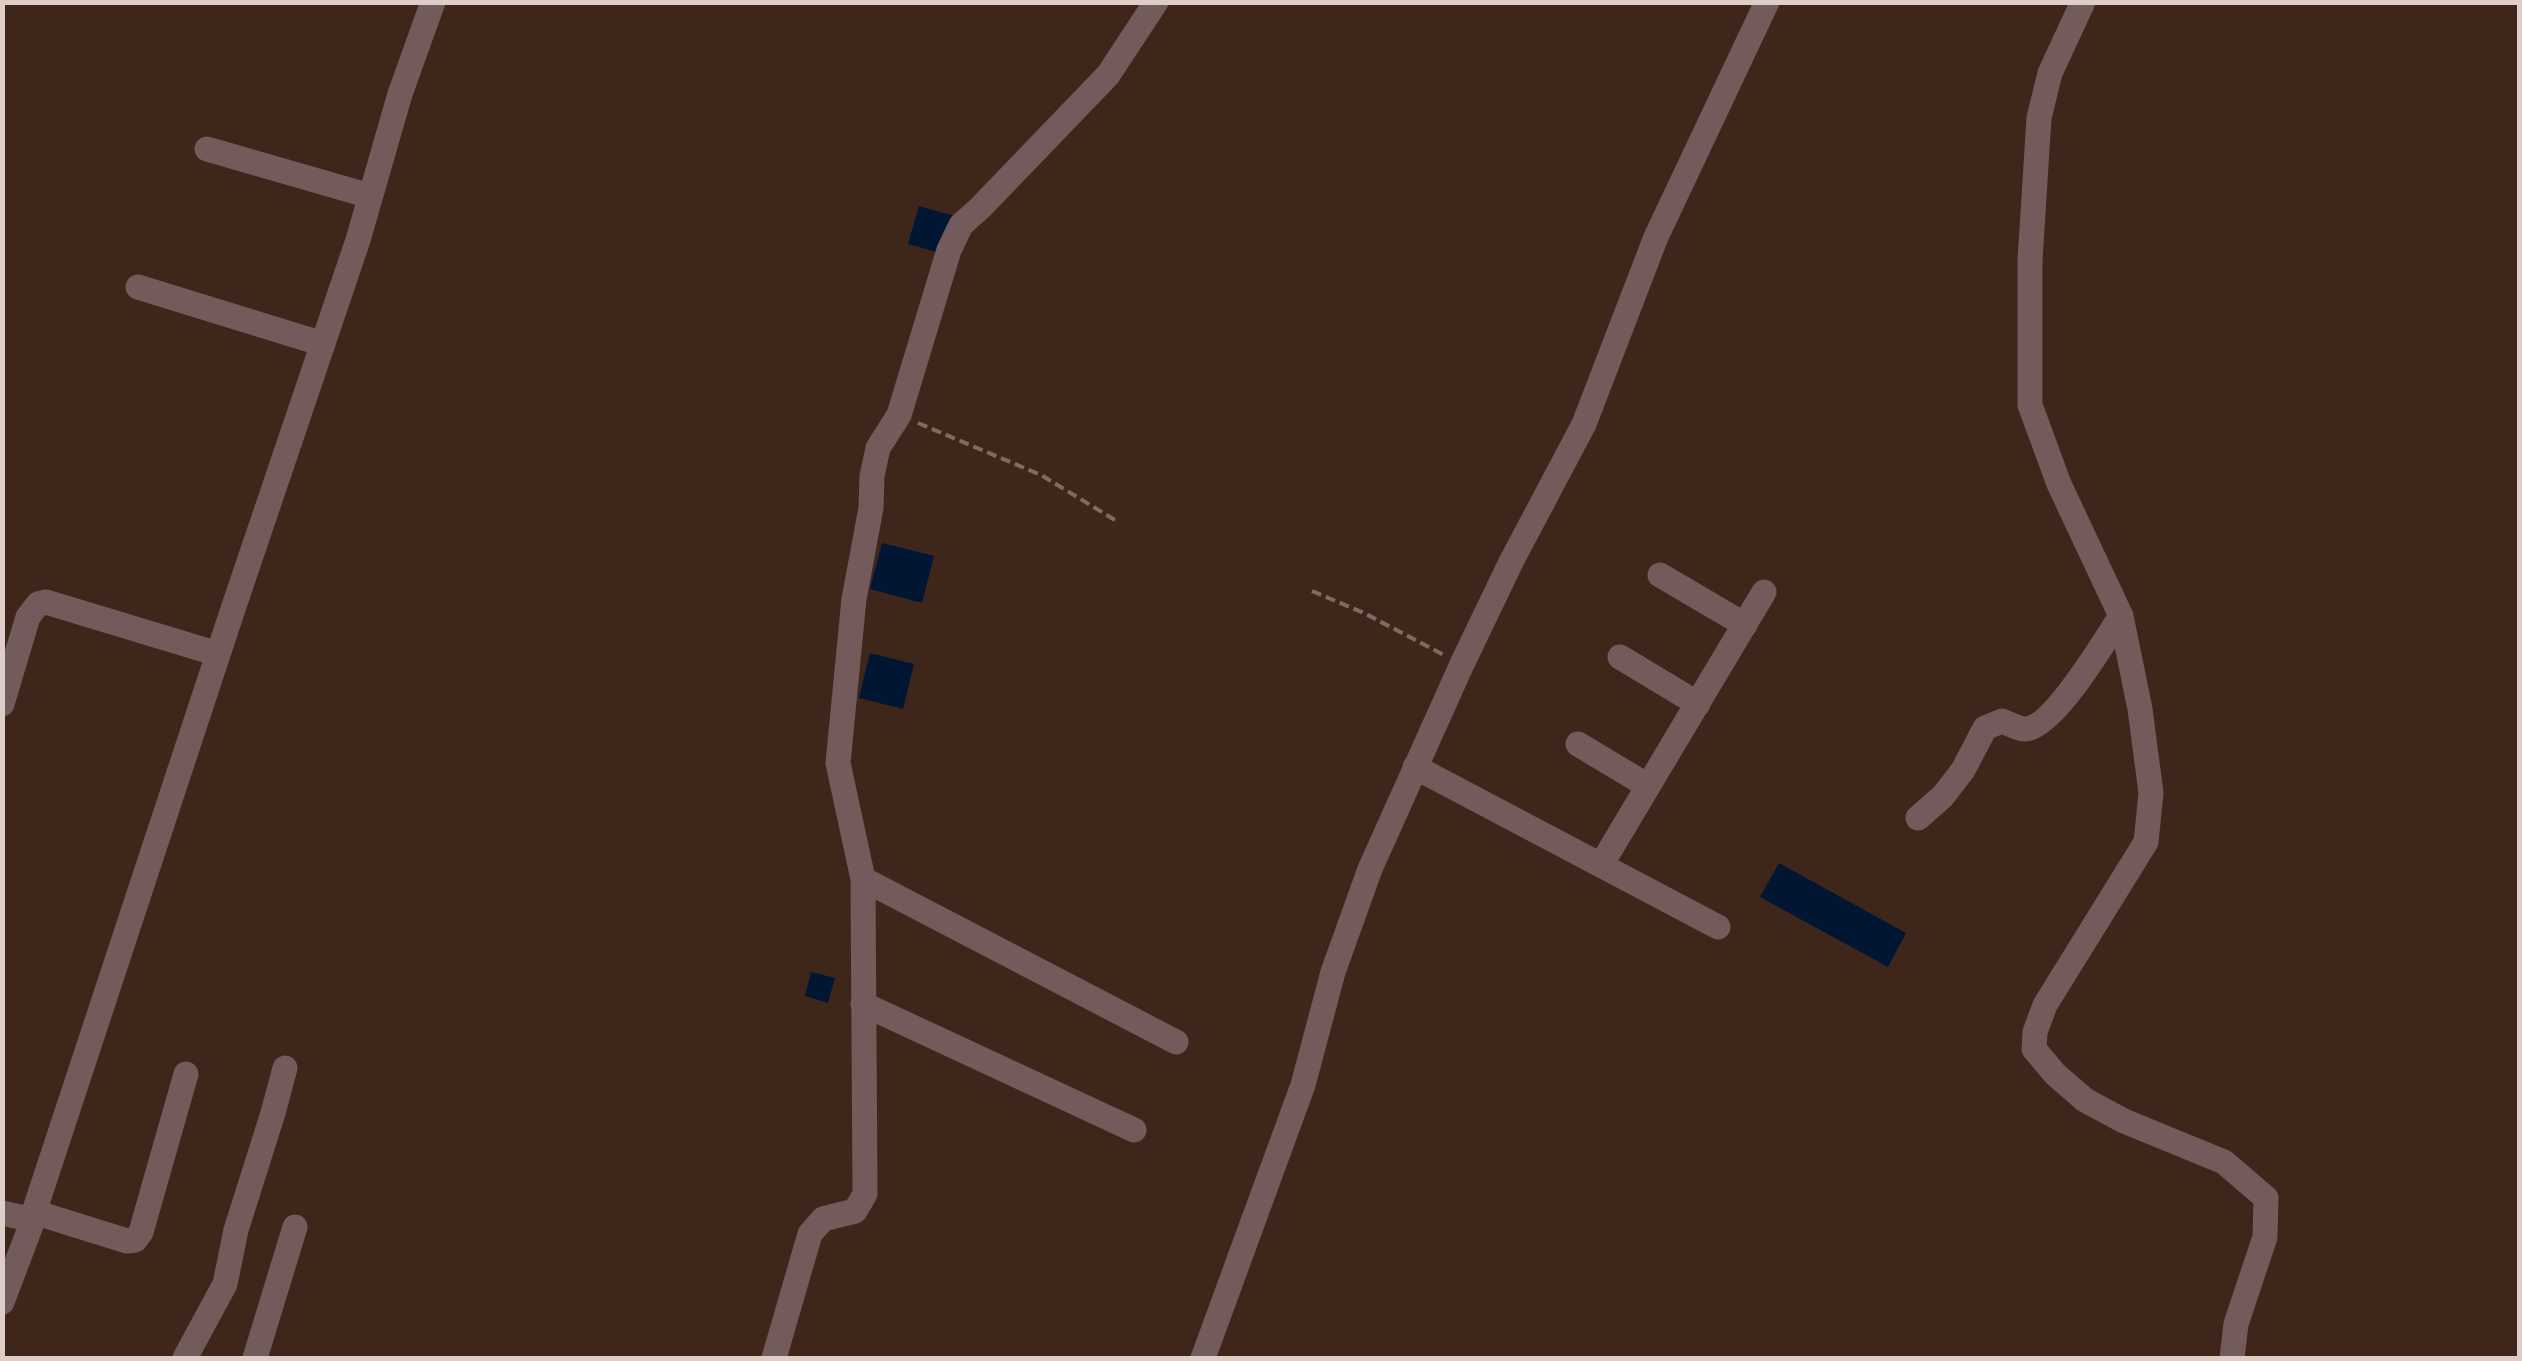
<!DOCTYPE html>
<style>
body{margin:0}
#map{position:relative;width:2522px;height:1361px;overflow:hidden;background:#3e261b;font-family:Cabin,sans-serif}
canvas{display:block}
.frame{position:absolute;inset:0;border:5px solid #decec7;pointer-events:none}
</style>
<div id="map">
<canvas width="2522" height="1361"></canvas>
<div class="frame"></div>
</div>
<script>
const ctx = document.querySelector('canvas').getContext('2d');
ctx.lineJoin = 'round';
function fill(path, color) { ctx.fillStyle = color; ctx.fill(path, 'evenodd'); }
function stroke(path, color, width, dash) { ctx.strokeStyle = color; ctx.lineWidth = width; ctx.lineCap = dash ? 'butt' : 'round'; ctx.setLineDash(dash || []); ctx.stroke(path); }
fill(new Path2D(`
 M 919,206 L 954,216 L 944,254 L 908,244 Z
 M 882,543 L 934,556 L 922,603 L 870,589 Z
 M 870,653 L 914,664 L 903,709 L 859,698 Z
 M 1779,863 L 1906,933 L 1888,967 L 1760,897 Z
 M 811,972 L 835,978 L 828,1003 L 805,996 Z`), '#011633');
stroke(new Path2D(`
 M 918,423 L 1041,475 L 1115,520
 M 1312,591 L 1364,613 L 1444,655`), '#806b62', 4, [10, 5]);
stroke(new Path2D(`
 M 2083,2 L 2050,73 L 2039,118 L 2030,260 L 2030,405 L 2059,484 L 2121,616 L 2140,709 L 2151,793 L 2146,842 L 2045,1005 L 2035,1032 L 2034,1049 L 2055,1074 L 2085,1100 L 2124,1121 L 2224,1162 L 2266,1198 L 2265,1237 L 2236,1324 L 2232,1358
 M 207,149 L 370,196
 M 138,287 L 323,344
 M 1660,575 L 1745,625
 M 1620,657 L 1698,704
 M 2,704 L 28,617 L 38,604 L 46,602 L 218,654
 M 1578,744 L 1648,786
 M 1415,767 L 1718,927
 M 1918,818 L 1943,796 L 1963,770 L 1985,728 L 2002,721 C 2008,723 2018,729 2025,729 C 2053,729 2105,640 2121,616
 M 1601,865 L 1764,592
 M 863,879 L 1176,1042
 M 863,1004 L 1134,1130
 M 34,1212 L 127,1241 L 135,1240 L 141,1232 L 186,1074
 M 2,1213 L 33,1220
 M 2,1302 L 33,1220 L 34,1212 L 233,609 L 358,240 L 400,94 L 433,2
 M 185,1358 L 225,1284 L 236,1230 L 273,1113 L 285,1068
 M 255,1358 L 295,1227
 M 774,1358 L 810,1234 L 823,1219 L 855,1211 L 865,1194 L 863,879 L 838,763 L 854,599 L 871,508 L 872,476 L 878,448 L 899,415 L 949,250 L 961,225 L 980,208 L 1108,75 L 1156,2
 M 1203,1358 L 1303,1085 L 1333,972 L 1370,869 L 1462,664 L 1511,562 L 1584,424 L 1656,237 L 1767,2`), '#725b5a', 25);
</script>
